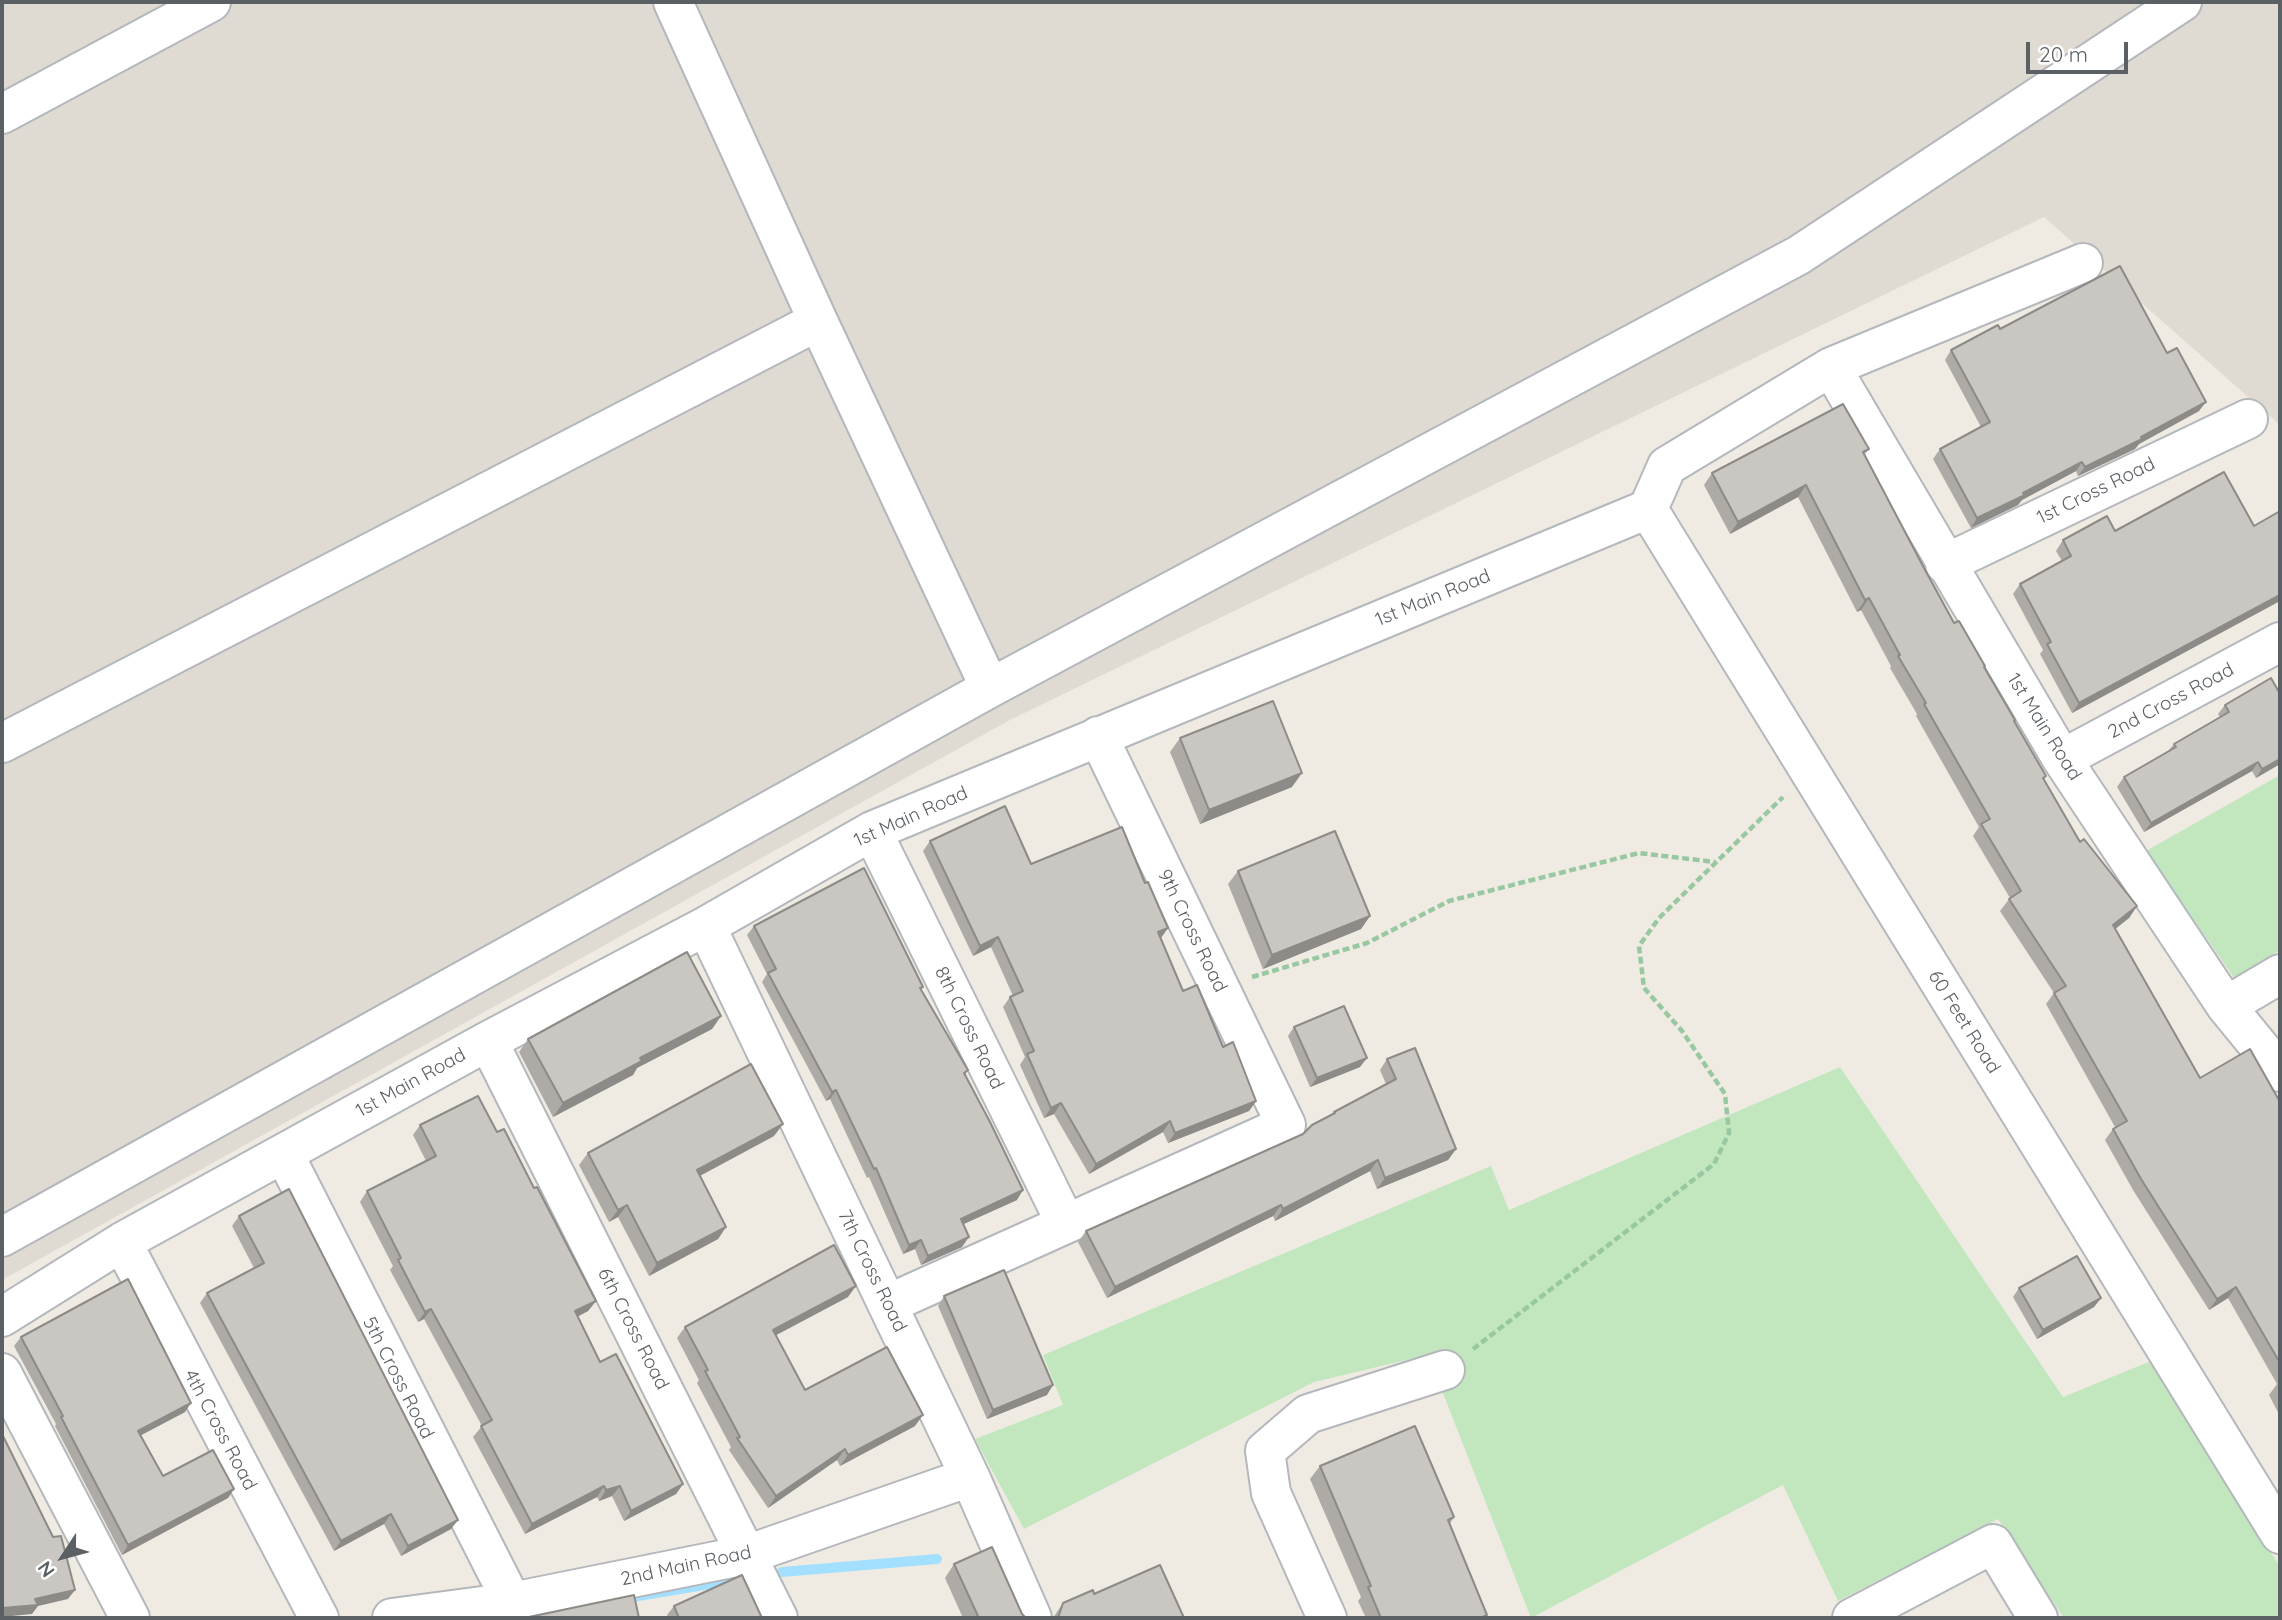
<!DOCTYPE html>
<style>
body{margin:0}
#map{position:relative;width:2282px;height:1620px;overflow:hidden;background:#efebe3;font-family:Quicksand,sans-serif}
canvas{display:block}
.frame{position:absolute;inset:0;border:4px solid #5b6065;pointer-events:none}
.north{position:absolute;left:28px;top:1522px;width:70px;height:70px;-webkit-text-stroke:5px #fff;paint-order:stroke;rotate:234deg;font-size:19px;font-weight:700;line-height:28px;text-align:center;color:#5b6065}
.north::after{content:'';display:block;margin:auto;width:24px;height:32px;background:#5b6065;clip-path:polygon(50% 0,100% 100%,50% 72%,0 100%)}
.scale{position:absolute;left:2026px;top:42px;width:102px;height:32px;box-sizing:border-box;border:4px solid #5b6065;border-top:0;padding-left:9px;font-size:21px;line-height:24px;white-space:nowrap;color:#5b6065;-webkit-text-stroke:5px #fff;paint-order:stroke}
</style>
<div id="map">
<canvas width="2282" height="1620"></canvas>
<div class="frame"></div>
<div class="north">N</div>
<div class="scale">20 m</div>
</div>
<script>
const ctx = document.querySelector('canvas').getContext('2d');
ctx.lineJoin = 'round';
function fill(path, color) { ctx.fillStyle = color; ctx.fill(path, 'evenodd'); }
function stroke(path, color, width, dash) { ctx.strokeStyle = color; ctx.lineWidth = width; ctx.lineCap = dash ? 'butt' : 'round'; ctx.setLineDash(dash || []); ctx.stroke(path); }
function label(font, color, halo, rows, align = 'center') {
  ctx.font = font + ' Quicksand,sans-serif'; ctx.lineWidth = 5; ctx.setLineDash([]); ctx.textBaseline = 'middle'; ctx.strokeStyle = halo; ctx.fillStyle = color; for (const [text, x, y, turn = 0] of rows) {
    ctx.save(); ctx.translate(x, y); ctx.rotate((+turn || 0) * Math.PI / 180); ctx.textAlign = isNaN(turn) ? turn : align; if (halo) ctx.strokeText(text, 0, 0); ctx.fillText(text, 0, 0); ctx.restore();
  }
}
fill(new Path2D(`
 M 2,2 L 2280,2 L 2280,425 L 2044,217 L 1010,720 L 2,1280 Z`), '#dfdad2');
fill(new Path2D(`
 M 2280,775 L 2280,950 L 2234,978 L 2146,851 Z
 M 1840,1067 L 2063,1397 L 2151,1361 L 2280,1567 L 2280,1618 L 2064,1618 L 1998,1519 L 1838,1601 L 1783,1485 L 1531,1618 L 1428,1355 L 1314,1382 L 1024,1529 L 975,1439 L 1063,1405 L 1043,1355 L 1491,1166 L 1509,1210 Z`), '#c2e7bf');
stroke(new Path2D(`
 M 782,1572 L 937,1559
 M 626,1598 L 734,1580`), '#a3dfff', 10);
const minor = new Path2D(`
 M 673,2 L 818,321 L 990,688
 M 2,114 L 211,2
 M 1831,367 L 2062,759 L 2226,1006 L 2280,1072
 M 1648,509 L 2280,1534
 M 1945,564 L 2248,419
 M 2,743 L 818,321
 M 2062,759 L 2280,642
 M 872,831 L 1066,1224
 M 706,926 L 970,1477 L 1032,1618
 M 2226,1006 L 2280,974
 M 488,1041 L 778,1618
 M 284,1154 L 512,1602
 M 2,1237 L 990,688 L 1799,255 L 2182,2
 M 122,1242 L 319,1618
 M 888,1304 L 1286,1125 L 1098,736
 M 2,1317 L 122,1242 L 488,1041 L 706,926 L 872,831 L 1648,509 L 1667,466 L 1831,367 L 2083,263
 M 2,1373 L 130,1618
 M 392,1618 L 512,1602 L 746,1555 L 970,1477
 M 1327,1618 L 1271,1493 L 1265,1451 L 1308,1414 L 1445,1370
 M 1852,1618 L 1993,1544 L 2038,1618`);
stroke(minor, '#b4b7bb', 42);
stroke(new Path2D(`
 M 1252,977 L 1367,943 L 1449,901 L 1639,853 L 1715,862
 M 1473,1349 L 1714,1164 L 1729,1133 L 1725,1094 L 1682,1031 L 1644,988 L 1639,946 L 1659,918 L 1783,797`), '#98c8a1', 4.5, [7, 3.5]);
stroke(minor, '#fff', 38);
fill(new Path2D(`
 M 2000,329 L 2167,353 L 2199,411 L 2139,444 L 2135,449 L 2078,476 L 2076,471 L 2022,500 L 2018,505 L 1971,528 L 1933,459 L 1940,449 L 1981,427 L 1945,360 L 1951,350 Z
 M 1869,449 L 1864,455 L 1954,623 L 1985,666 L 1984,668 L 2014,722 L 2046,776 L 2044,780 L 2080,842 L 2137,906 L 2129,918 L 2115,929 L 2200,1078 L 2280,1102 L 2280,1416 L 2269,1395 L 2277,1384 L 2228,1298 L 2209,1310 L 2133,1190 L 2105,1140 L 2113,1129 L 2115,1127 L 2046,1004 L 2054,993 L 2000,911 L 2010,898 L 1973,836 L 1979,827 L 1916,716 L 1917,714 L 1890,668 L 1891,666 L 1861,610 L 1857,612 L 1798,497 L 1730,534 L 1704,485 L 1712,473 Z
 M 2280,511 L 2280,601 L 2072,713 L 2040,654 L 2043,650 L 2013,594 L 2020,584 L 2062,561 L 2056,551 L 2063,540 L 2115,531 L 2254,526 Z
 M 2225,705 L 2280,764 L 2256,778 L 2252,771 L 2144,832 L 2117,787 L 2124,777 L 2168,751 L 2174,744 L 2220,717 L 2218,714 Z
 M 1180,738 L 1292,787 L 1200,824 L 1170,752 Z
 M 930,841 L 1031,864 L 1161,938 L 1183,991 L 1223,1047 L 1256,1101 L 1249,1111 L 1168,1143 L 1163,1132 L 1089,1174 L 1054,1114 L 1044,1118 L 1020,1065 L 1025,1057 L 1003,1007 L 1010,997 L 1013,996 L 991,947 L 973,956 L 923,851 Z
 M 1238,871 L 1370,916 L 1361,929 L 1263,969 L 1228,884 Z
 M 754,926 L 923,987 L 921,990 L 968,1070 L 965,1075 L 1017,1200 L 963,1224 L 962,1247 L 921,1265 L 915,1249 L 903,1254 L 869,1177 L 867,1178 L 830,1099 L 826,1101 L 762,982 L 767,974 L 747,935 Z
 M 721,1016 L 712,1029 L 637,1068 L 633,1075 L 553,1117 L 519,1052 L 528,1039 Z
 M 1294,1027 L 1360,1067 L 1310,1087 L 1288,1036 Z
 M 1387,1059 L 1456,1149 L 1448,1160 L 1377,1189 L 1370,1171 L 1275,1221 L 1273,1216 L 1107,1298 L 1078,1242 L 1086,1231 L 1303,1134 L 1331,1115 L 1334,1112 L 1386,1084 L 1380,1070 Z
 M 420,1125 L 497,1132 L 534,1188 L 596,1301 L 588,1311 L 577,1317 L 600,1362 L 683,1484 L 676,1494 L 624,1521 L 612,1496 L 599,1501 L 597,1497 L 525,1534 L 473,1437 L 482,1426 L 424,1319 L 418,1322 L 390,1270 L 393,1266 L 360,1202 L 367,1191 L 426,1161 L 413,1135 Z
 M 774,1136 L 700,1176 L 726,1227 L 718,1239 L 649,1276 L 618,1217 L 609,1222 L 579,1165 L 588,1153 Z
 M 239,1216 L 451,1529 L 401,1556 L 384,1524 L 334,1551 L 200,1303 L 207,1293 L 254,1268 L 232,1226 Z
 M 2019,1288 L 2101,1298 L 2094,1307 L 2037,1339 L 2013,1297 Z
 M 944,1296 L 1047,1395 L 987,1419 L 938,1306 Z
 M 848,1297 L 776,1335 L 805,1390 L 915,1426 L 840,1466 L 837,1460 L 768,1508 L 729,1450 L 731,1447 L 697,1383 L 699,1380 L 677,1338 L 685,1327 Z
 M 21,1337 L 185,1412 L 141,1435 L 163,1476 L 234,1489 L 228,1498 L 122,1555 L 55,1426 L 56,1424 L 14,1346 Z
 M 1320,1466 L 1454,1517 L 1449,1525 L 1485,1618 L 1366,1618 L 1358,1601 L 1361,1597 L 1310,1479 Z
 M 954,1564 L 1022,1614 L 1026,1618 L 963,1618 L 945,1578 Z
 M 1094,1594 L 1184,1618 L 1053,1618 L 1063,1603 Z
 M 674,1606 L 762,1618 L 669,1618 L 667,1615 Z`), '#aeaaa6');
fill(new Path2D(`
 M 2206,402 L 2199,411 L 2139,444 L 2135,449 L 2078,476 L 2085,467 Z
 M 2082,462 L 2076,471 L 2022,500 L 2018,505 L 1971,528 L 1977,518 Z
 M 1806,485 L 1798,497 L 1730,534 L 1738,522 Z
 M 2280,595 L 2280,601 L 2072,713 L 2079,703 Z
 M 1869,598 L 1861,610 L 1857,612 L 1865,600 Z
 M 2280,759 L 2280,764 L 2256,778 L 2262,769 Z
 M 2258,762 L 2252,771 L 2144,832 L 2151,823 Z
 M 1302,773 L 1292,787 L 1200,824 L 1209,810 Z
 M 2137,906 L 2129,918 L 2105,937 L 2113,925 Z
 M 1370,916 L 1361,929 L 1263,969 L 1272,955 Z
 M 1168,928 L 1161,938 L 1158,932 Z
 M 998,937 L 991,947 L 973,956 L 980,946 Z
 M 721,1016 L 712,1029 L 637,1068 L 633,1075 L 553,1117 L 563,1103 L 640,1058 Z
 M 1367,1058 L 1360,1067 L 1310,1087 L 1317,1078 Z
 M 836,1090 L 830,1099 L 826,1101 L 832,1092 Z
 M 1256,1101 L 1249,1111 L 1168,1143 L 1175,1133 Z
 M 1061,1103 L 1054,1114 L 1044,1118 L 1051,1108 Z
 M 1170,1121 L 1163,1132 L 1089,1174 L 1096,1164 Z
 M 783,1124 L 774,1136 L 688,1182 L 697,1170 Z
 M 1456,1149 L 1448,1160 L 1377,1189 L 1385,1178 Z
 M 1378,1160 L 1370,1171 L 1275,1221 L 1283,1209 Z
 M 1023,1190 L 1017,1200 L 955,1228 L 961,1219 Z
 M 627,1205 L 618,1217 L 609,1222 L 618,1210 Z
 M 1281,1205 L 1273,1216 L 1107,1298 L 1115,1287 Z
 M 726,1227 L 718,1239 L 649,1276 L 657,1263 Z
 M 969,1237 L 962,1247 L 921,1265 L 928,1256 Z
 M 921,1240 L 915,1249 L 903,1254 L 909,1245 Z
 M 856,1286 L 848,1297 L 765,1341 L 773,1330 Z
 M 2236,1287 L 2228,1298 L 2209,1310 L 2217,1299 Z
 M 2101,1298 L 2094,1307 L 2037,1339 L 2043,1330 Z
 M 596,1301 L 588,1311 L 567,1322 L 575,1311 Z
 M 431,1309 L 424,1319 L 418,1322 L 425,1312 Z
 M 1053,1385 L 1047,1395 L 987,1419 L 993,1410 Z
 M 191,1403 L 185,1412 L 132,1440 L 138,1431 Z
 M 923,1415 L 915,1426 L 840,1466 L 848,1455 Z
 M 845,1449 L 837,1460 L 768,1508 L 776,1496 Z
 M 683,1484 L 676,1494 L 624,1521 L 631,1511 Z
 M 604,1486 L 597,1497 L 525,1534 L 532,1524 Z
 M 620,1486 L 612,1496 L 599,1501 L 606,1490 Z
 M 234,1489 L 228,1498 L 122,1555 L 128,1545 Z
 M 391,1514 L 384,1524 L 334,1551 L 341,1541 Z
 M 458,1520 L 451,1529 L 401,1556 L 408,1546 Z
 M 75,1590 L 68,1599 L 38,1606 L 32,1614 L 2,1617 L 2,1608 L 35,1599 Z`), '#8d8b87');
const building = new Path2D(`
 M 2120,266 L 2167,353 L 2177,348 L 2206,402 L 2141,437 L 2142,439 L 2085,467 L 2082,462 L 2023,493 L 2025,495 L 1977,518 L 1940,449 L 1990,422 L 1951,350 L 1998,325 L 2000,329 Z
 M 1843,404 L 1869,449 L 1863,452 L 1924,568 L 1954,623 L 1959,621 L 1985,666 L 1984,667 L 2015,720 L 2014,721 L 2046,776 L 2043,778 L 2080,842 L 2084,839 L 2137,906 L 2113,925 L 2200,1078 L 2250,1049 L 2280,1102 L 2280,1363 L 2236,1287 L 2217,1299 L 2141,1179 L 2113,1129 L 2127,1121 L 2054,993 L 2066,986 L 2009,899 L 2021,891 L 1981,824 L 1990,819 L 1924,704 L 1926,703 L 1898,656 L 1900,655 L 1869,598 L 1865,600 L 1806,485 L 1738,522 L 1712,473 Z
 M 2224,472 L 2254,526 L 2280,511 L 2280,595 L 2079,703 L 2047,644 L 2051,642 L 2020,584 L 2071,556 L 2063,540 L 2107,516 L 2115,531 Z
 M 2271,678 L 2280,694 L 2280,759 L 2262,769 L 2258,762 L 2151,823 L 2124,777 L 2176,747 L 2174,744 L 2229,712 L 2225,705 Z
 M 1273,701 L 1302,773 L 1209,810 L 1180,738 Z
 M 1005,806 L 1031,864 L 1122,827 L 1145,883 L 1148,882 L 1168,928 L 1158,932 L 1183,991 L 1197,985 L 1223,1047 L 1233,1042 L 1256,1101 L 1175,1133 L 1170,1121 L 1096,1164 L 1061,1103 L 1051,1108 L 1027,1054 L 1034,1051 L 1010,997 L 1023,991 L 998,937 L 980,946 L 930,841 Z
 M 1335,831 L 1370,916 L 1272,955 L 1238,871 Z
 M 864,868 L 923,987 L 920,988 L 968,1070 L 964,1073 L 990,1122 L 1023,1190 L 961,1219 L 969,1237 L 928,1256 L 921,1240 L 909,1245 L 876,1168 L 874,1169 L 836,1090 L 832,1092 L 768,973 L 776,969 L 754,926 Z
 M 687,952 L 721,1016 L 640,1058 L 642,1061 L 563,1103 L 528,1039 Z
 M 1344,1006 L 1367,1058 L 1317,1078 L 1294,1027 Z
 M 1415,1048 L 1456,1149 L 1385,1178 L 1378,1160 L 1283,1209 L 1281,1205 L 1115,1287 L 1086,1231 L 1303,1134 L 1312,1125 L 1335,1113 L 1334,1112 L 1396,1079 L 1387,1059 Z
 M 751,1064 L 783,1124 L 697,1170 L 726,1227 L 657,1263 L 627,1205 L 618,1210 L 588,1153 Z
 M 478,1096 L 497,1132 L 504,1129 L 534,1188 L 537,1187 L 596,1301 L 575,1311 L 600,1362 L 616,1354 L 683,1484 L 631,1511 L 620,1486 L 606,1490 L 604,1486 L 532,1524 L 481,1426 L 492,1420 L 431,1309 L 425,1312 L 398,1260 L 401,1258 L 367,1191 L 436,1156 L 420,1125 Z
 M 289,1189 L 458,1520 L 408,1546 L 391,1514 L 341,1541 L 207,1293 L 264,1263 L 239,1216 Z
 M 834,1245 L 856,1286 L 773,1330 L 805,1390 L 887,1347 L 923,1415 L 848,1455 L 845,1449 L 776,1496 L 737,1438 L 740,1437 L 705,1371 L 708,1370 L 685,1327 Z
 M 2077,1256 L 2101,1298 L 2043,1330 L 2019,1288 Z
 M 1004,1270 L 1053,1385 L 993,1410 L 944,1296 Z
 M 128,1279 L 191,1403 L 138,1431 L 163,1476 L 213,1450 L 234,1489 L 128,1545 L 61,1417 L 63,1416 L 21,1337 Z
 M 1415,1426 L 1454,1517 L 1448,1520 L 1487,1615 L 1480,1618 L 1381,1618 L 1368,1587 L 1371,1586 L 1320,1466 Z
 M 2,1434 L 53,1537 L 61,1536 L 75,1590 L 35,1599 L 38,1605 L 2,1608 Z
 M 992,1547 L 1022,1614 L 1026,1618 L 974,1618 L 978,1616 L 954,1564 Z
 M 1160,1565 L 1184,1618 L 1058,1618 L 1063,1603 L 1093,1590 L 1094,1594 Z
 M 742,1575 L 762,1618 L 679,1618 L 674,1606 Z
 M 634,1595 L 639,1618 L 524,1618 Z`);
fill(building, '#cac6c1');
stroke(building, '#8d8b87', 2);
label('19px', '#5b6065', '#fff', [
 ["1st Cross Road",2096,491,-26],
 ["1st Main Road",1433,598,-22],
 ["2nd Cross Road",2171,701,-28],
 ["1st Main Road",2044,727,58],
 ["1st Main Road",911,817,-24],
 ["9th Cross Road",1192,931,64],
 ["60 Feet Road",1964,1022,58],
 ["8th Cross Road",969,1028,64],
 ["1st Main Road",411,1083,-29],
 ["7th Cross Road",872,1271,64],
 ["6th Cross Road",633,1329,63],
 ["5th Cross Road",398,1378,63],
 ["4th Cross Road",220,1430,62],
 ["2nd Main Road",686,1566,-12]
]);
</script>
